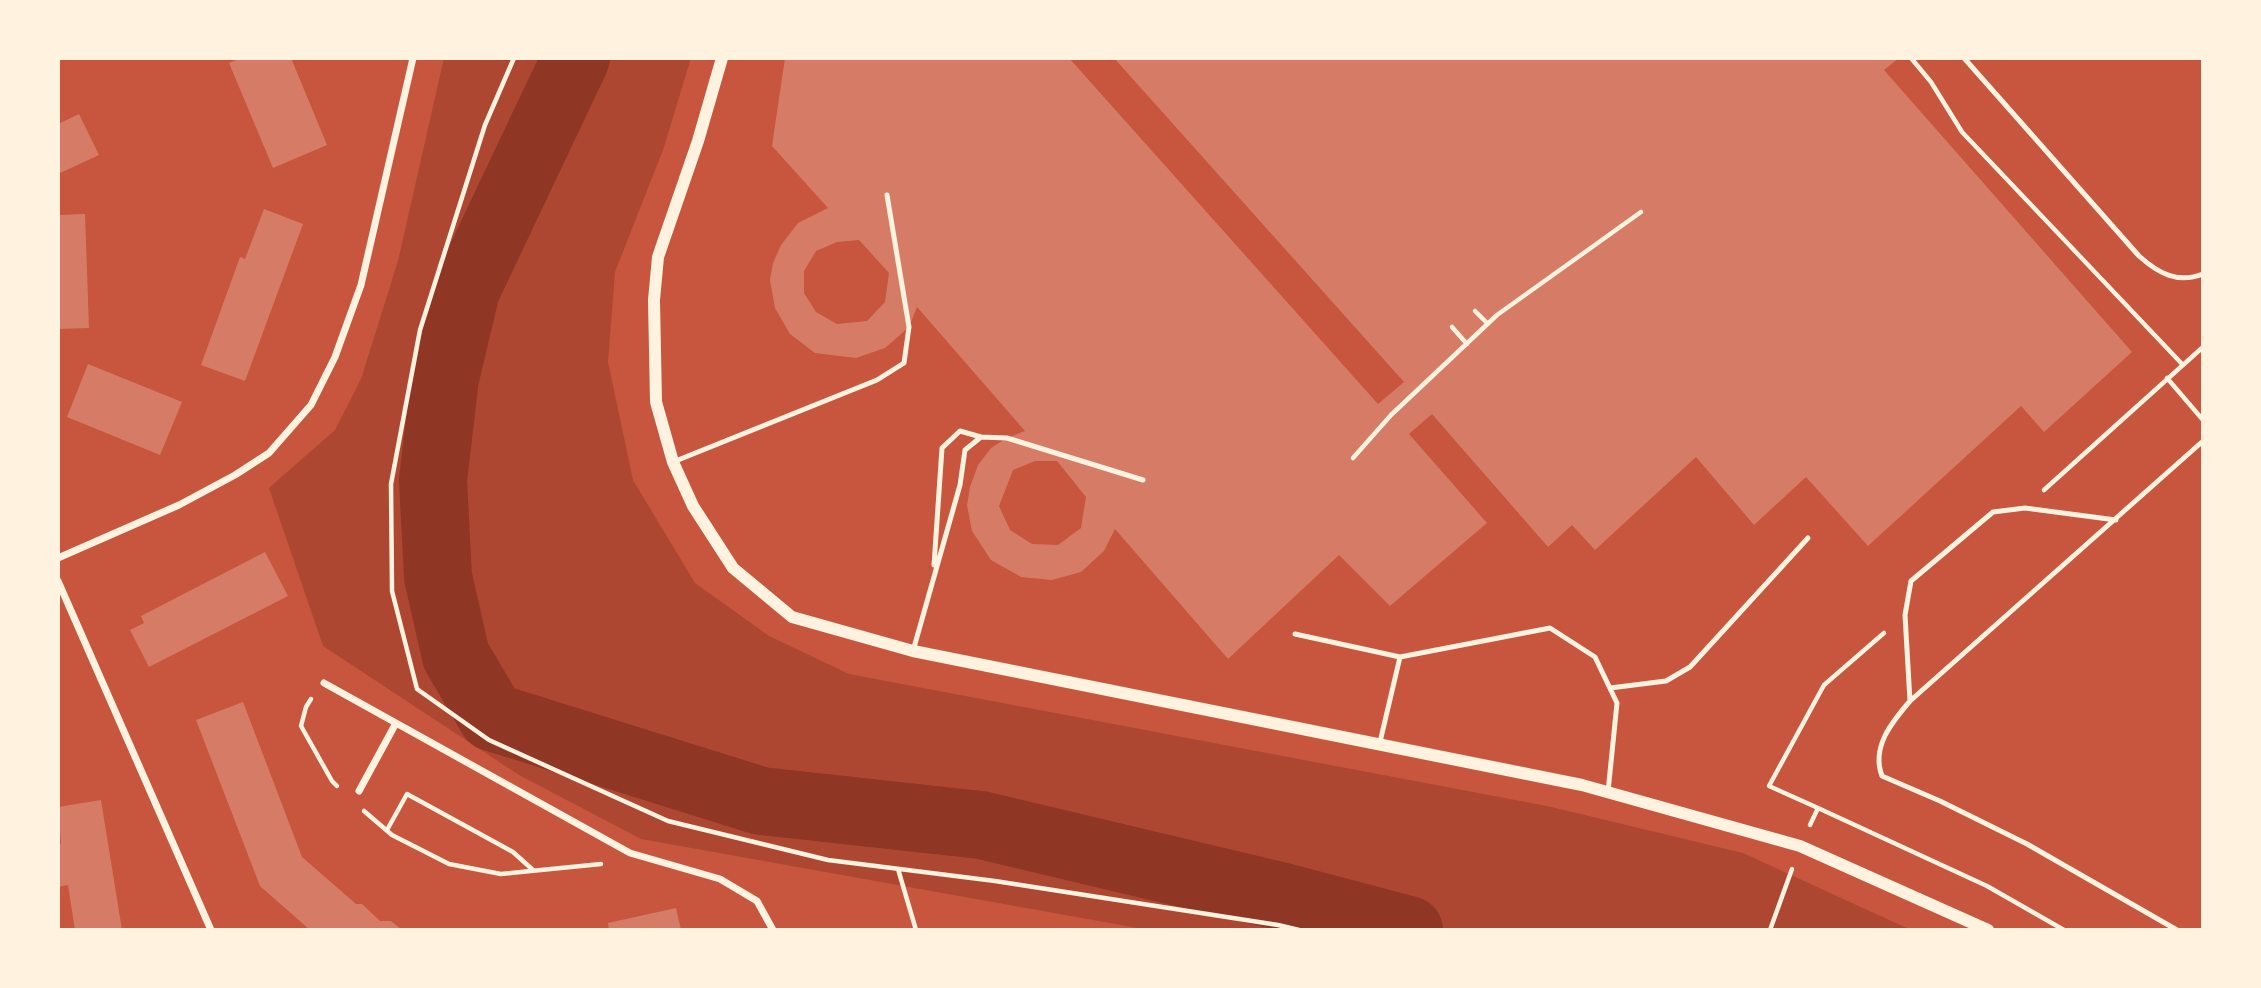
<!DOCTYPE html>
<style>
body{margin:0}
#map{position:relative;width:2261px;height:988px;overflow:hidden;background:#c8553d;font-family:Literata,serif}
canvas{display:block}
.frame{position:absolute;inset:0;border:60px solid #fff3e0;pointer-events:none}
</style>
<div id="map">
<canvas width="2261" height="988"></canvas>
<div class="frame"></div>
</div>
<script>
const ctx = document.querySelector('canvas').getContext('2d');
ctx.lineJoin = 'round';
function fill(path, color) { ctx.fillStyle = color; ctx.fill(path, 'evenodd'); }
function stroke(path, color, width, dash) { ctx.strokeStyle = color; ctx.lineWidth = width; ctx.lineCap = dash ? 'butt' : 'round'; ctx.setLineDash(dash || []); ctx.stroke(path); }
fill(new Path2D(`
 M 444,58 L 691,58 L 663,150 L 615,272 L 608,362 L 633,480 L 695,583 L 769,636 L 849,674 L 1547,806 L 1743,853 L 1911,930 L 1149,930 L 641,839 L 519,775 L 323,646 L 269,488 L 335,430 L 361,379 L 398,261 Z`), '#ae4732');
stroke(new Path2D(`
 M 576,58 L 466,290 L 445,378 L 433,480 L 438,577 L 456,656 L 492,717 L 761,801 L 981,825 L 1284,897 L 1409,930`), '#8f3625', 68);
fill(new Path2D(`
 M 241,58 L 291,58 L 327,145 L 273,168 L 229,63 Z
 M 785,58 L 1069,58 L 1378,404 L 1404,382 L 1114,58 L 1899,58 L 1884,70 L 2132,352 L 2044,432 L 2021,406 L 1868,546 L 1806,477 L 1754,525 L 1696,457 L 1595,550 L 1572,525 L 1548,547 L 1432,414 L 1409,434 L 1487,523 L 1390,606 L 1339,555 L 1228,659 L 1115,529 L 1104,551 L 1081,572 L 1052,580 L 1021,577 L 991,560 L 972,531 L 967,505 L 970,487 L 978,465 L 991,448 L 1007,438 L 1025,431 L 917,307 L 909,327 L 885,348 L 856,358 L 815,353 L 790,334 L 775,308 L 770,280 L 773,263 L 781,245 L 798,223 L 828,208 L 772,146 ZM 859,240 L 889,273 L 885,302 L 867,321 L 837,324 L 816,312 L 804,293 L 804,271 L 816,251 L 837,242 ZM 1035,461 L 1057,461 L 1086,497 L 1081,528 L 1058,545 L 1032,544 L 1010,530 L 999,506 L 1013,470 Z
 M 79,114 L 99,155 L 58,174 L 58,124 Z
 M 264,209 L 303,224 L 245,381 L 201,365 L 240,257 L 245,259 Z
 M 85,214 L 89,328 L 58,329 L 58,215 Z
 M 88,364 L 182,402 L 160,455 L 67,417 Z
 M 265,552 L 288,596 L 149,667 L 130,630 L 144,623 L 141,616 Z
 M 243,702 L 302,857 L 356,904 L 362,904 L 380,921 L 391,921 L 402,930 L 310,930 L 260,886 L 196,720 Z
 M 101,800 L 122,930 L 75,930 L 68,885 L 58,887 L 58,844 L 61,844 L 58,807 Z
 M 676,908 L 681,930 L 609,930 L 608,923 Z`), '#d67c66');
stroke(new Path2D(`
 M 514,58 L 485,125 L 420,330 L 391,484 L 392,591 L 417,689 L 489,740 L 668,821 L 828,860 L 995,881 L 1278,925 L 1299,930
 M 1911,58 L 1931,82 L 1962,132 L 2183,365
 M 1475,311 L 1488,324
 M 1452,327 L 1467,344
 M 2167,378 L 2203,420
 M 1353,458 L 1391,415 L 1497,315 L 1641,212
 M 2044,490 L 2203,347
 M 311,699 L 306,707 L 301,726 L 332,781 L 337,786
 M 1818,808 L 1987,886 L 2064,930
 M 364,811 L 392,835 L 449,864 L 501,874 L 601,864
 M 1810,825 L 1818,808 L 1769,786 L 1824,685 L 1884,633
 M 387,830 L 407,794 L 513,852 L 533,870
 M 898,869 L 916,930
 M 1770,930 L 1792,869`), '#fff3e0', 4.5);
stroke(new Path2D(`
 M 1964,58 L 2139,256 C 2158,273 2177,284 2203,274
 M 673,462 L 877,380 L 904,363 L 909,327 L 887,195
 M 934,565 L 942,448 L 960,431 L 981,437
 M 1295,634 L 1400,657 L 1550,628 L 1595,657 L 1617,703 L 1608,792
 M 913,651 L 960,485 L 965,450 L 981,437 L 1007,438 L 1143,480
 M 1610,688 L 1666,681 L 1690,667 L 1808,538
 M 1910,701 L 1905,615 L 1911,581 L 1993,512 L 2025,508 L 2116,520
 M 1380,742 L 1400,657
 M 2177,930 L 2027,844 L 1940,801 L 1882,776 C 1871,747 1892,722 1910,701 L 2203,441`), '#fff3e0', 5);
stroke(new Path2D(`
 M 58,558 L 179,505 L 235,475 L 269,453 L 311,405 L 335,357 L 361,285 L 413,58
 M 58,581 L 211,930
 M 324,683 L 630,853 L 720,879 L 757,901 L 773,930
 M 359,791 L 396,723`), '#fff3e0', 7);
stroke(new Path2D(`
 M 722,58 L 698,141 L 658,257 L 654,300 L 656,402 L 673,462 L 693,506 L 733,568 L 792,617 L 913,651 L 1582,785 L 1800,846 L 1988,930`), '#fff3e0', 12);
</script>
